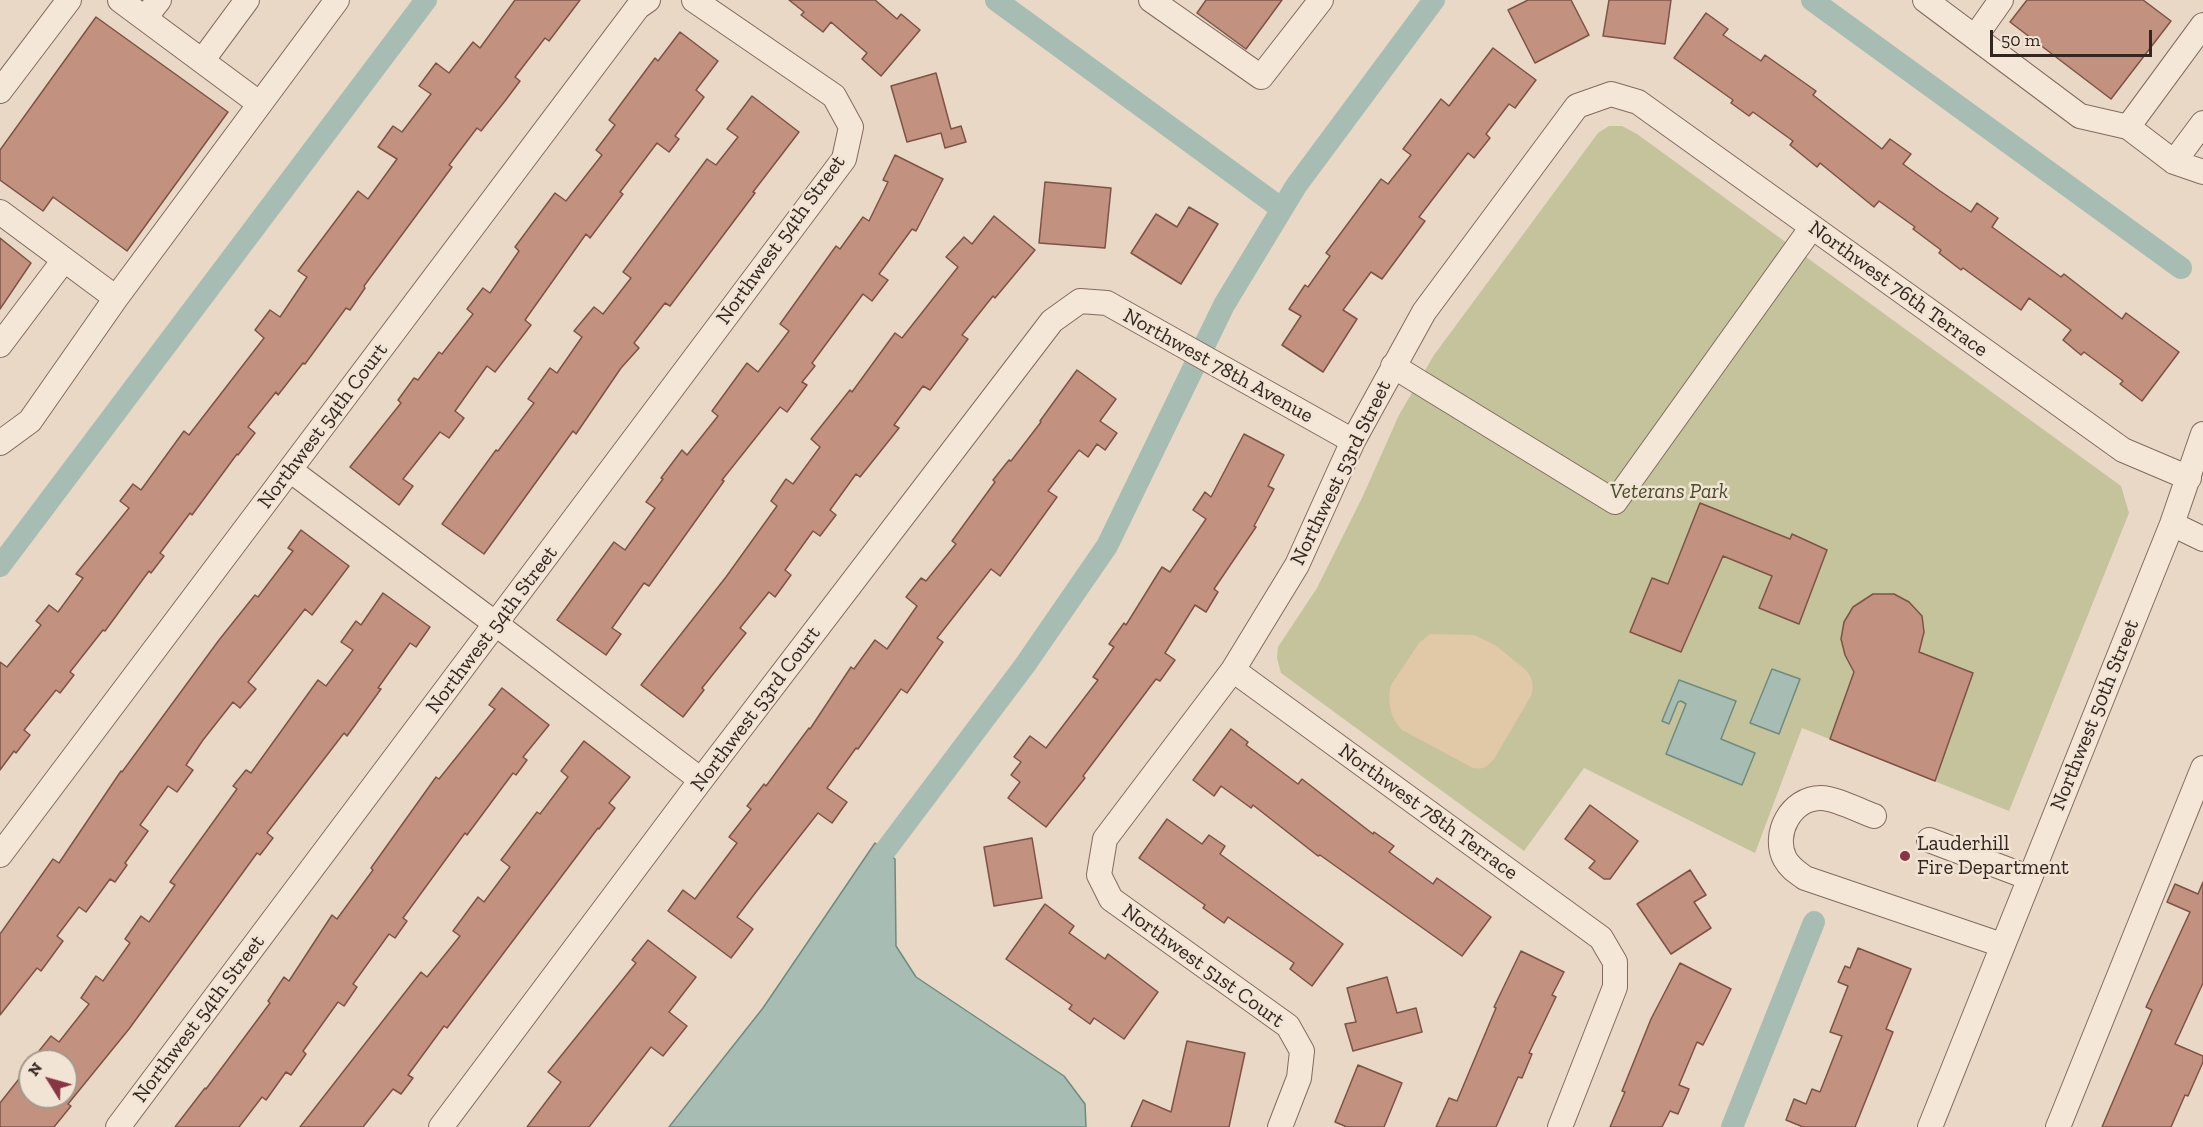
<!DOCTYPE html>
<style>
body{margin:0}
#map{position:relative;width:2203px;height:1127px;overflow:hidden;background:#e9d8c6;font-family:"Zilla Slab",serif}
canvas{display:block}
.north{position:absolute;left:18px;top:1049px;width:60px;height:60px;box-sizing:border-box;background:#f1e4d4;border:2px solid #a5988c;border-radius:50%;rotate:307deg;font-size:16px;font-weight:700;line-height:24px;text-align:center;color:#332620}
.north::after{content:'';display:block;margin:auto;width:21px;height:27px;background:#893543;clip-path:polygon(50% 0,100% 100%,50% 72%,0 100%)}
.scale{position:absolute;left:1990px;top:30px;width:162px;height:27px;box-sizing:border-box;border:3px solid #332620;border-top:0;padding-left:8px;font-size:18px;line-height:21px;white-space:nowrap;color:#332620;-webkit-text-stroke:4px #f1e4d4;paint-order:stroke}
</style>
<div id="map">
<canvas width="2203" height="1127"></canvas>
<div class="north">N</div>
<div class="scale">50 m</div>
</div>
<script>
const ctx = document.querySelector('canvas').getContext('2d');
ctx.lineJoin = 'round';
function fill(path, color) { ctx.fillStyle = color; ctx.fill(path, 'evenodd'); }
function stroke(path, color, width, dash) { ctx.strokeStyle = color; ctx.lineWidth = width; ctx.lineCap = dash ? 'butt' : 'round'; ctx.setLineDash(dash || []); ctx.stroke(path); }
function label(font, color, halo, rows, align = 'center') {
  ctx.font = font + ' "Zilla Slab",serif'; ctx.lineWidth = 5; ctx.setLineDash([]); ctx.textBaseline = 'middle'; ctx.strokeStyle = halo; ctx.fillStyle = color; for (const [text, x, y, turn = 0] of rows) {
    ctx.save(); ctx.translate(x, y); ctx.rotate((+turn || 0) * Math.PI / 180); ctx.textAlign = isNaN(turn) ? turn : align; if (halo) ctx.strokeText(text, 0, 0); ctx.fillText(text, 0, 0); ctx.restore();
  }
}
fill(new Path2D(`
 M 1609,126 L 1622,126 L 1637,134 L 2121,486 L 2129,513 L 2009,811 L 1802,728 L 1755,853 L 1584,768 L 1524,851 L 1281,673 L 1277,658 L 1278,647 L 1317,588 L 1362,498 L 1399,415 L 1434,355 L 1598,133 Z`), '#c5c39b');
fill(new Path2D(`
 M 1430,634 L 1474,635 L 1495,645 L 1526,670 C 1533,679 1534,685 1531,696 L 1494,759 C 1487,767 1483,770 1473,768 L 1402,730 C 1390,719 1387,700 1391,685 L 1419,643 Z`), '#e1c8a6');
const water = new Path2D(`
 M 1772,669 L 1800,679 L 1779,734 L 1750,723 Z
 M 1679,680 L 1736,701 L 1721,739 L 1755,753 L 1742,785 L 1666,754 L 1686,704 L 1681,701 L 1678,702 L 1669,724 L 1662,721 Z
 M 875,843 L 895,859 L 896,946 L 916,977 L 1064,1076 L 1085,1104 L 1086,1127 L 669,1127 L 763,1008 Z`);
fill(water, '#a7bdb3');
stroke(water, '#6f8a7f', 1.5);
stroke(new Path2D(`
 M 996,0 L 1282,209
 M 1812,0 L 2181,268
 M 0,566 L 426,0
 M 885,851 L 1025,665 L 1107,546 L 1224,305 L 1296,186 L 1434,0
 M 1732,1127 L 1814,922`), '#a7bdb3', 22);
const building = new Path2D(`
 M 515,0 L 580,0 L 549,41 L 545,38 L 515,77 L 520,81 L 505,101 L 481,131 L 477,128 L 449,165 L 452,167 L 364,286 L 365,288 L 350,310 L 346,308 L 305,364 L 303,363 L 278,395 L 276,392 L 248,427 L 255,433 L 238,455 L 237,454 L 192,515 L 190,513 L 160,553 L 164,556 L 151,573 L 149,571 L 105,631 L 103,630 L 70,672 L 74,675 L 60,693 L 56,690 L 24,730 L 30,735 L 16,753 L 14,751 L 0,770 L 0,662 L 7,667 L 41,625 L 36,621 L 49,605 L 58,612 L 83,578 L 76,574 L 129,508 L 120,501 L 133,484 L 141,490 L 184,431 L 189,435 L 264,338 L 255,330 L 270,310 L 280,317 L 307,277 L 298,271 L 358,191 L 368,199 L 397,159 L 378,147 L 393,126 L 402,132 L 431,94 L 419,86 L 436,63 L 449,73 L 473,42 L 480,48 Z
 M 789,0 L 875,0 L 897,19 L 901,14 L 920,30 L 881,76 L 862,59 L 867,53 L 831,22 L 823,32 L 801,15 L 804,12 Z
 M 1206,0 L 1282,0 L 1246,49 L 1197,13 Z
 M 1528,0 L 1571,0 L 1589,35 L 1535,63 L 1508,10 Z
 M 1609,0 L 1671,0 L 1665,44 L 1603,36 Z
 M 2027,0 L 2143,0 L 2171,21 L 2111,99 L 2010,22 Z
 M 1706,13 L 1728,29 L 1723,35 L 1761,61 L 1765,55 L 1816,91 L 1813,95 L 1882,149 L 1890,139 L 1911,154 L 1903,164 L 1940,191 L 1971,212 L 1977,203 L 1998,218 L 1992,227 L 2061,277 L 2064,274 L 2122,319 L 2126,313 L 2179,352 L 2142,401 L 2120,384 L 2123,381 L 2084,352 L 2081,355 L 2063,340 L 2071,330 L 2029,298 L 2021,310 L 1963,268 L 1961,270 L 1939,253 L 1941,250 L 1913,229 L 1915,227 L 1879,201 L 1874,207 L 1820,163 L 1817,167 L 1790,145 L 1793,141 L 1753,112 L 1749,116 L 1731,103 L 1733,100 L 1674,58 Z
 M 96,17 L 228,112 L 127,251 L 53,197 L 43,211 L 0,180 L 0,150 Z
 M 680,32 L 718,61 L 696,90 L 704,97 L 675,136 L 679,139 L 669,152 L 657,143 L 620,192 L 623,194 L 590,238 L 586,234 L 525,320 L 531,325 L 495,372 L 487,366 L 455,411 L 464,418 L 449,438 L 440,432 L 403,479 L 413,486 L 399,505 L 350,467 L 401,403 L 398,400 L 414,378 L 418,380 L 439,352 L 442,354 L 473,314 L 467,309 L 483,288 L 490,293 L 519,251 L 515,247 L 555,193 L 566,201 L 602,155 L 596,150 L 615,125 L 609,120 L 655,58 L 658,61 Z
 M 1493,48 L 1536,80 L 1515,108 L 1509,104 L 1486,134 L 1490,138 L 1474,158 L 1468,153 L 1419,217 L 1425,221 L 1382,279 L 1371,272 L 1343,310 L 1357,319 L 1323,372 L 1282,345 L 1301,316 L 1289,309 L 1305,285 L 1308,287 L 1330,256 L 1326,253 L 1381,179 L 1388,184 L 1411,155 L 1403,149 L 1441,99 L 1449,106 Z
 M 936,73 L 951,129 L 961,126 L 966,142 L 945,148 L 941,133 L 907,142 L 891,86 Z
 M 752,96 L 799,132 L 753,192 L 755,193 L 670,306 L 665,303 L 634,343 L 639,348 L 621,368 L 576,434 L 573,431 L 484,554 L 442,524 L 496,450 L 498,451 L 534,403 L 528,399 L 550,368 L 557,373 L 582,337 L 574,331 L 594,307 L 603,314 L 631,278 L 623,272 L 707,159 L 716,165 L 738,137 L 727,129 Z
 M 895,155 L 943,179 L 916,231 L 912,229 L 879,274 L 888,280 L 872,301 L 863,294 L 812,363 L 815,366 L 802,382 L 807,385 L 787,412 L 780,407 L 722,480 L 724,481 L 649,586 L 644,583 L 612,628 L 621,634 L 606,655 L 557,620 L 614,542 L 625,550 L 655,508 L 646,502 L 663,479 L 661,478 L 682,450 L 687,455 L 718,416 L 712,411 L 747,363 L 758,372 L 789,331 L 780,324 L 836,246 L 840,249 L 863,217 L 869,221 L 888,182 L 883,180 Z
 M 1045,182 L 1111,188 L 1105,248 L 1039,243 Z
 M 1189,207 L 1218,224 L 1181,284 L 1131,253 L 1156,214 L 1177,227 Z
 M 994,216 L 1035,250 L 995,298 L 993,296 L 962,335 L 968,339 L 930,390 L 923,386 L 894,425 L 899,428 L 860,477 L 856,474 L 830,510 L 836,515 L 820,536 L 813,531 L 785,570 L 791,575 L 775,597 L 769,592 L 740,628 L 746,633 L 702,688 L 704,690 L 683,717 L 641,685 L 726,577 L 777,506 L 771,501 L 786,479 L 793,484 L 820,447 L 811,439 L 850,390 L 852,392 L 895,333 L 902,338 L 958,267 L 946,257 L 964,237 L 972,244 Z
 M 0,238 L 31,263 L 0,309 Z
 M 1077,370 L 1116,399 L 1100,421 L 1117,433 L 1105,450 L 1097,444 L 1088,457 L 1079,450 L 1048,491 L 1057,497 L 1000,576 L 991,569 L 937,638 L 943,642 L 907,693 L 901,689 L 858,749 L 856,748 L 827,788 L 847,802 L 832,823 L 818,813 L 756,892 L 737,917 L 753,929 L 731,958 L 668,911 L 683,890 L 695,899 L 737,843 L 729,837 L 751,809 L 747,806 L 764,784 L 766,786 L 809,728 L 810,729 L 851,667 L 854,669 L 875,640 L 887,649 L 917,606 L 906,597 L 921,578 L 926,581 L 956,544 L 952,541 L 995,482 L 993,480 L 1009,460 L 1011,461 L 1041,422 L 1040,421 Z
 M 1244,434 L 1284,455 L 1268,486 L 1274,489 L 1254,526 L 1256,527 L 1214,589 L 1218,592 L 1206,612 L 1195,605 L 1165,653 L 1175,660 L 1160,681 L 1156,679 L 1083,776 L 1085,778 L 1046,827 L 1008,798 L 1020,782 L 1011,775 L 1021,762 L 1014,757 L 1030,736 L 1046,748 L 1098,680 L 1093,677 L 1114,647 L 1109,644 L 1124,623 L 1126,625 L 1162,567 L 1170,572 L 1206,519 L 1193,510 L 1205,492 L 1211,497 Z
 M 1700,503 L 1790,539 L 1792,534 L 1827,550 L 1799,624 L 1759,608 L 1772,576 L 1723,556 L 1681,652 L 1630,632 L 1652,578 L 1668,584 Z
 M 301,530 L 349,566 L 312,615 L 305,609 L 248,682 L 256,689 L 240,708 L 233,702 L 203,740 L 186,765 L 193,770 L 177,792 L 168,786 L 140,825 L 148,831 L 125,863 L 127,865 L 115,882 L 110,879 L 86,912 L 79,907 L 57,936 L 63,941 L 41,971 L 37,968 L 0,1015 L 0,934 L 53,859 L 59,863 L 121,771 L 122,772 L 219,640 L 255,595 L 258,597 L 293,551 L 288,548 Z
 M 383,593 L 430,627 L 416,647 L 410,643 L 378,688 L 381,689 L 347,736 L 344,733 L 267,833 L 273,838 L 260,855 L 257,853 L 129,1029 L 68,1104 L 71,1106 L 54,1127 L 0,1127 L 0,1103 L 30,1065 L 30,1097 L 66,1097 L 66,1061 L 31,1061 L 51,1036 L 59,1042 L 89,1004 L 81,998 L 96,976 L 103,981 L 130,943 L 125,939 L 141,916 L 149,922 L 175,885 L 170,882 L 237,789 L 233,786 L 246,770 L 251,773 L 318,680 L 326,686 L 353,650 L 341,642 L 356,621 L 361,625 Z
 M 1873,594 L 1894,594 L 1909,602 L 1922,616 L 1924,632 L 1919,652 L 1973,673 L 1935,781 L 1830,739 L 1854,672 L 1845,655 L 1841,639 L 1844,622 L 1853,607 Z
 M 502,688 L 549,725 L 523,757 L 527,760 L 516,775 L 513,773 L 467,835 L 465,833 L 403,918 L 407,921 L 395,938 L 389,934 L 353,984 L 357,987 L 344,1006 L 338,1002 L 303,1051 L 306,1054 L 291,1075 L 286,1072 L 266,1100 L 262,1097 L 239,1127 L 175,1127 L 205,1088 L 206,1089 L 270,1003 L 268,1001 L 284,977 L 289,981 L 332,915 L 337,919 L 373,870 L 371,868 L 436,777 L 439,779 L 495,709 L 489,705 Z
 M 1231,729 L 1248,742 L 1246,745 L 1298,784 L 1302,779 L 1373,834 L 1374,832 L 1394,846 L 1389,852 L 1433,884 L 1437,878 L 1491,917 L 1462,956 L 1320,855 L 1318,856 L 1253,805 L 1251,808 L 1221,786 L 1214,796 L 1193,780 Z
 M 584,741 L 630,777 L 609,803 L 615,808 L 599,829 L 598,828 L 447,1028 L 444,1026 L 408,1075 L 413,1078 L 401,1094 L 393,1089 L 363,1127 L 300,1127 L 421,972 L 427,977 L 460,936 L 453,931 L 478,897 L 484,902 L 510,867 L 501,860 L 537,812 L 540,814 L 568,777 L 561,771 Z
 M 1590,805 L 1638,841 L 1610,879 L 1604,879 L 1589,868 L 1595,861 L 1565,839 Z
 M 1167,819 L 1202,844 L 1209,835 L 1225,846 L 1220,854 L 1343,944 L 1312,986 L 1290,969 L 1294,963 L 1228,917 L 1224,923 L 1203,908 L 1205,905 L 1139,858 Z
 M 1032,838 L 1042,898 L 994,906 L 984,847 Z
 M 1690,870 L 1706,895 L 1694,902 L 1711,928 L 1671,954 L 1637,904 Z
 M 2203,882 L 2203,983 L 2175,1044 L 2203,1056 L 2203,1062 L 2188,1096 L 2185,1095 L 2171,1127 L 2102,1127 L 2152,1010 L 2146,1007 L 2190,912 L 2167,902 L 2175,884 L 2198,894 Z
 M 1045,904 L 1074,926 L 1069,933 L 1105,959 L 1108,954 L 1158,992 L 1124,1039 L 1094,1018 L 1090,1024 L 1069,1009 L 1072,1005 L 1006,959 Z
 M 648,940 L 696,977 L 669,1012 L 687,1026 L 663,1056 L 651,1047 L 589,1127 L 527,1127 L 561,1082 L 548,1072 L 636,963 L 632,960 Z
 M 1858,948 L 1911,969 L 1886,1029 L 1893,1032 L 1855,1127 L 1803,1127 L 1786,1120 L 1794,1099 L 1806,1104 L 1812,1089 L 1820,1092 L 1842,1036 L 1830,1032 L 1848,986 L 1838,982 L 1845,966 L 1850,968 Z
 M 1521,951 L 1564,972 L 1552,995 L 1556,997 L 1529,1053 L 1532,1054 L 1522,1078 L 1518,1077 L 1496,1127 L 1436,1127 L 1449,1098 L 1457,1101 L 1496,1008 L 1494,1007 Z
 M 1680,963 L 1731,989 L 1703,1045 L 1697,1042 L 1679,1085 L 1689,1089 L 1678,1114 L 1670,1111 L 1662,1127 L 1610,1127 L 1625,1092 L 1622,1091 L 1651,1019 Z
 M 1387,977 L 1397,1013 L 1416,1008 L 1422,1032 L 1353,1051 L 1345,1024 L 1356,1022 L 1347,988 Z
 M 1187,1041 L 1245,1053 L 1229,1127 L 1131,1127 L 1143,1100 L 1171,1112 Z
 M 1358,1065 L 1402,1083 L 1384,1127 L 1347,1127 L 1335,1122 Z`);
fill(building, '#c29180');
stroke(building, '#7e5346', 1.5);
const minor = new Path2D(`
 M 120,0 L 260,104
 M 1151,0 L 1261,77 L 1321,0
 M 1925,0 L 2080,116 L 2128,127 L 2203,25
 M 145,18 L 159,0
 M 1975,37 L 2001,0
 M 202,61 L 247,0
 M 0,91 L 69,0
 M 2203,123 L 2174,162 L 2203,172
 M 2128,127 L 2174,162
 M 0,212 L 116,298
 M 0,345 L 64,260
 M 1393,366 L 1615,502 L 1812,227
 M 0,443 L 30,421 L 116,298 L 337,0
 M 290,470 L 496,624 L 701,780
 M 2172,524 L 2203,539
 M 1233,670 L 1601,938 L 1615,962 L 1615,987 L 1560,1127
 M 1874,816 C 1860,811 1835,798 1821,798 C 1791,798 1772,834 1785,859 C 1790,868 1797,872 1805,878 L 2002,945
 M 1929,840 L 2030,878
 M 0,855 L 638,7 L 648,0
 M 118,1127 L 844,159 L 851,127 L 834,96 L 694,0
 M 441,1127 L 701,780 L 1052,321 L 1080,301 L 1107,303 L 1353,441
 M 1280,1127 L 1299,1078 L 1302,1051 L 1288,1026 L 1111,899 L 1099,875 L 1105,839 L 1233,670 L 1297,565 L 1353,441 L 1424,312 L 1577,106 L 1611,94 L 1638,102 L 2123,450 L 2189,478
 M 1930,1127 L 2172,524 L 2203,434
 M 2058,1127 L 2203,768`);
stroke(minor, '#816b5e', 26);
stroke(minor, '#f4e7d8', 24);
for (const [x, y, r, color] of [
 [1905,856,6,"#893543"]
]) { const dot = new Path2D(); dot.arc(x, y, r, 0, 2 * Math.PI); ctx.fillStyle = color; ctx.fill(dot); stroke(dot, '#f1e4d4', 2); }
label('21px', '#332620', '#f1e4d4', [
 ["Northwest 54th Street",781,240,-54],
 ["Northwest 76th Terrace",1898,289,36],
 ["Northwest 78th Avenue",1218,366,29],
 ["Northwest 54th Court",323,426,-53],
 ["Northwest 53rd Street",1341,473,-64],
 ["Northwest 54th Street",492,630,-53],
 ["Northwest 53rd Court",756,709,-53],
 ["Northwest 50th Street",2095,715,-68],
 ["Northwest 78th Terrace",1428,812,36],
 ["Northwest 51st Court",1203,966,36],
 ["Northwest 54th Street",199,1019,-53]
]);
label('italic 21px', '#4a4d29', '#f1e4d4', [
 ["Veterans Park",1669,492]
]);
label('21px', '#332620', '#f1e4d4', [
 ["Lauderhill",1917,844],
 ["Fire Department",1917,868]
], 'left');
</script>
